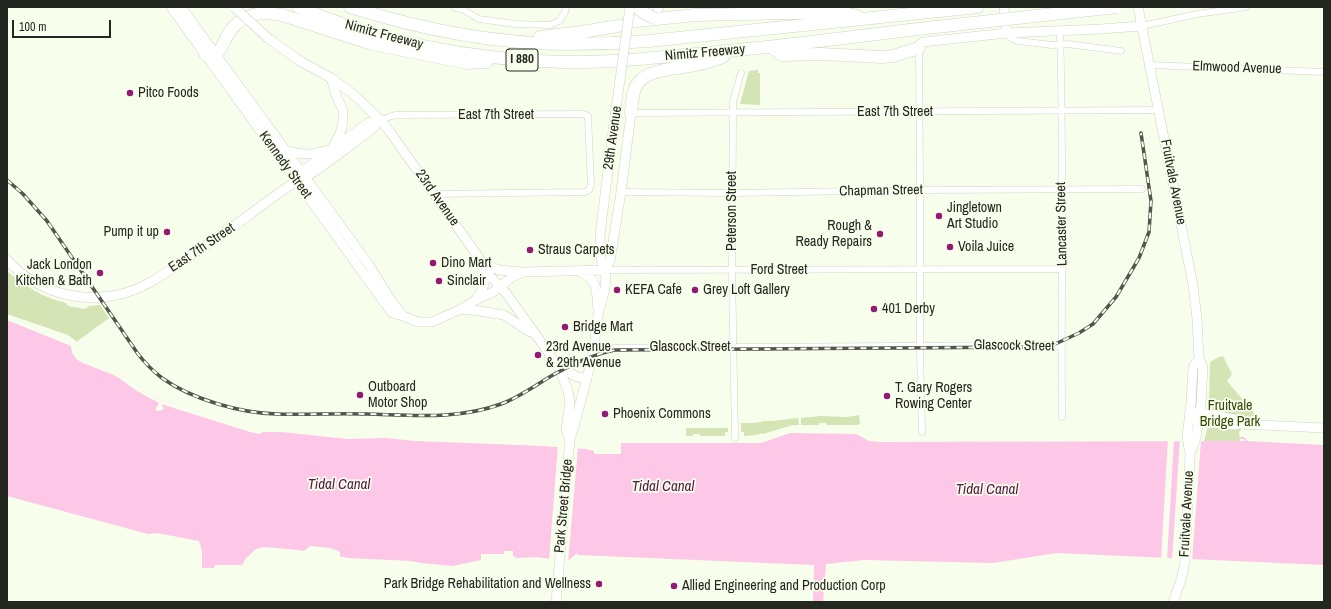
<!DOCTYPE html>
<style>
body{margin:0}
#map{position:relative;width:1331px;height:609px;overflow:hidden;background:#f8feec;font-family:"Archivo Narrow",sans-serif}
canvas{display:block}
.frame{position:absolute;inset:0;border:8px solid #242620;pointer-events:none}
.scale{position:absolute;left:12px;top:20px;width:99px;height:18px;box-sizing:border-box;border:2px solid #242620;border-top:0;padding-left:5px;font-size:12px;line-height:14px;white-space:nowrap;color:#242620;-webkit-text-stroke:3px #f8feec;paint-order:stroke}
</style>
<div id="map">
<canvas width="1331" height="609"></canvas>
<div class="frame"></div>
<div class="scale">100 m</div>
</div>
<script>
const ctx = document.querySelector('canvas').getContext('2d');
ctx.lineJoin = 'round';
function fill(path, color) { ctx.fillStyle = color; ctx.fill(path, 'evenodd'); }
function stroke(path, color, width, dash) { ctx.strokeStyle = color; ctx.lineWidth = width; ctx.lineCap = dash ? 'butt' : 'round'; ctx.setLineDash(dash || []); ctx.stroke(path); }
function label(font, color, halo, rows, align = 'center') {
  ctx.font = font + ' "Archivo Narrow",sans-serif'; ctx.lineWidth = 3.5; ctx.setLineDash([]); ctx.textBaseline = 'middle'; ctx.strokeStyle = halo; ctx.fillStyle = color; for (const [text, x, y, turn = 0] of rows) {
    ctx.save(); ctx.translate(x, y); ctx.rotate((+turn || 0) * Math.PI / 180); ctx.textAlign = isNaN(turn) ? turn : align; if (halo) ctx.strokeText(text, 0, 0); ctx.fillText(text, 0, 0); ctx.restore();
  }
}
fill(new Path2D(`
 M 758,70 L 758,73 L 760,73 L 760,105 L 740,104 L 749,71 Z
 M 7,271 C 26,287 42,297 66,303 L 68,306 L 85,309 L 89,306 L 100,305 L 109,318 L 75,343 L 7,316 Z
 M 1223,356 L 1232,374 L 1227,381 L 1255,414 L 1239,432 L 1240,441 L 1204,441 L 1213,407 L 1209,402 L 1210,362 L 1219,357 Z
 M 859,415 L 860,423 L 858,425 L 827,425 L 826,423 L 819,423 L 819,425 L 801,425 L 801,418 L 821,416 L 847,417 Z
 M 798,418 L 799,425 L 793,425 L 763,434 L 763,433 L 756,435 L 744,436 L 744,432 L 741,432 L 741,423 L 755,423 L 764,421 L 772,421 Z
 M 686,428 L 728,428 L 728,432 L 725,432 L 725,436 L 700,436 L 700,434 L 693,434 L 693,436 L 686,436 Z`), '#d4e4b4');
fill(new Path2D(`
 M 7,316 L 67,337 L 79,356 L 96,363 L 141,391 L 161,400 L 263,432 L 281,432 L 348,439 L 386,438 L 415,441 L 544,446 L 585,449 L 594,451 L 594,454 L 621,454 L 621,443 L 761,443 L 790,433 L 856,434 L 869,441 L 879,442 L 1246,441 L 1324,445 L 1324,565 L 1057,553 L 993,563 L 864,560 L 826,564 L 823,602 L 813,602 L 814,565 L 578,555 L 577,553 L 568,561 L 536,557 L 481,560 L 453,566 L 421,563 L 411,561 L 348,558 L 338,556 L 248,559 L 248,565 L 215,565 L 214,568 L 200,568 L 199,546 L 148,537 L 149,534 L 148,534 L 7,496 Z`), '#fdc7e8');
fill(new Path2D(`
 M 7,314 L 68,335 L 76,341 L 81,355 L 97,363 L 116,369 L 131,381 L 141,391 L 161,400 L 264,431 L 260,434 L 250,432 L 161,404 L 164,409 L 160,411 L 155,410 L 159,403 L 137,391 L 116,376 L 83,363 L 76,359 L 72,353 L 71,346 L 7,320 Z
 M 1168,439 L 1174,439 L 1167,560 L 1161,560 Z
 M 1180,439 L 1201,441 L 1192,561 L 1172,560 Z
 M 558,445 L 578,447 L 568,563 L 549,560 Z
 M 157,533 L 199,541 L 202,551 L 202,568 L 198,568 L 197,547 L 148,541 L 149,534 Z
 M 310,546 L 331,548 L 340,552 L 340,558 L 309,561 L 250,561 L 250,564 L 248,565 L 242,565 L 246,558 L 256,549 L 264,547 L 298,550 L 304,551 Z
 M 504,551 L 513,551 L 513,556 L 516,557 L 516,560 L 481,562 L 481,554 L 504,554 Z`), '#f8feec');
stroke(new Path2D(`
 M 1240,438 L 1244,438 L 1248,443`), '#fdc7e8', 2);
const street = new Path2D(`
 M 455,7 L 455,8 L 462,9 L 479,19 L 515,24 L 550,25 L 559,21 L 565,12 L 566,7
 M 1141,26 L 1156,23 L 1197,14 L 1246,7
 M 1060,31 C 1064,159 1061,288 1062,417
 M 1007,33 L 1012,39 L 1018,41 L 1052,45 L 1068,44 L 1121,51
 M 919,48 L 920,183 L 920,349 L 922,432
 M 1149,65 L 1324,72
 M 631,113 L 1159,110
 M 380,120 L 395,115 L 583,114 L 588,116 L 591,185 L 589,190 L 585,192 L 433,194
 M 621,192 L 733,193 L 920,190 L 1142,189
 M 604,270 L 1063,269
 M 593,348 L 1041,345 L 1053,345 L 1061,347
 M 735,438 L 732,270 L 733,113 L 733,102 L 741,73`);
const secondary = new Path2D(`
 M 171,7 L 392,313 L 403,316 L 418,322 L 432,322 L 461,309 L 476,300 L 495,291 L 512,277 L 524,272 L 604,270
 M 181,7 L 369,265 L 390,299 L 403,316
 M 1004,7 L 1007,33
 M 1138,7 L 1193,285 L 1197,319 L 1199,359 L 1203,367 L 1201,404 L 1196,438 L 1190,454
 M 658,9 L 659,7
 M 269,39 L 300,61 L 331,78 L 352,93 L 380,120 L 390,132 L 482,262 L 490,276 L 506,293 L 551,356 L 560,371 L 568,391 L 570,402 L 566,430 L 570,439
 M 919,48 L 919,45 L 923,42 L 1007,33 L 1101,29 L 1141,26
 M 285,150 C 305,156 312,155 332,149 L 341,131 L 343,121 L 343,110 L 336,95 L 331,78
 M 299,177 L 301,172 L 368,123 L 380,120
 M 7,260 C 36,291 76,303 117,295 C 147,289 174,267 199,250 C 232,229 262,204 295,182 C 299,180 302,179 306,177 C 329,163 350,145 372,129 L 380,120
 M 483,262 C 497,272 504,270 520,272
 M 604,270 L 610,261 L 621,192 L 631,113
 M 580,272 C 599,280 596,291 598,309
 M 476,299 C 485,287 486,282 483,267
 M 461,309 L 480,311 L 504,315 L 530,332
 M 558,363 C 568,372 572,377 587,379
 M 1195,413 L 1200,412 L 1233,419 L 1240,424
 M 1195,419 L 1198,422 L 1235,425 L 1240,424 L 1324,428
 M 556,602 L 570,439 L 573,430 L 593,355 L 598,315 L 605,289 L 606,277 L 601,259 L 600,235 L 614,123
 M 1173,602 L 1182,577 L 1185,561 L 1190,454 L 1187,437 L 1191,403 L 1193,367 L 1199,359`);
const highway = new Path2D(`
 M 298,7 C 380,42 473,60 562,62 C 607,63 651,58 696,54 C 767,48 838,39 909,30
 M 350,7 C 420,29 494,44 568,44 C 595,44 622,43 649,41 L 978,7
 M 628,22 L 695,15 L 839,12 L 858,16
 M 540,37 L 582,32 L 618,26
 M 772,47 L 781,55 L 821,54 L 882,57 L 893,56 L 919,48
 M 205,54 L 210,57 C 220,54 222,46 226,38 C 238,15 257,10 282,15 L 372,44 L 467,63 L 487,62
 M 631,113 C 632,103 632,91 638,83 C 649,68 679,69 696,65 C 705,63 714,60 723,57`);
stroke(street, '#ced4c3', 7);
stroke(secondary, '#ced4c3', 10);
stroke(highway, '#ced4c3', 13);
stroke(street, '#fff', 6);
stroke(secondary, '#fff', 9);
stroke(highway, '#fff', 12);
const rail = new Path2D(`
 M 7,180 L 23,194 L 47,221 L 138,354 C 145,363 153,371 162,378 C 191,399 240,413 276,414 C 306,415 336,413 366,414 C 412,415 458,420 501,404 C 517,398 532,388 546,379 C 568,366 590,355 615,350 L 1030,347 L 1053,345 L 1079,333 L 1093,324 L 1116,297 L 1139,258 L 1149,232 L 1151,201 L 1141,133`);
stroke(rail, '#53564e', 3.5);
stroke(rail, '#f8feec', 2, [6]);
const secondaryBridge = new Path2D(`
 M 234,7 L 269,39
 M 614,123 L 630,7`);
const highwayBridge = new Path2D(`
 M 637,7 L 644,13 L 656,19
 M 909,30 L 1117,7`);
stroke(secondaryBridge, '#ced4c3', 10, []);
stroke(highwayBridge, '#ced4c3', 13, []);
stroke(secondaryBridge, '#fff', 9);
stroke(highwayBridge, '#fff', 12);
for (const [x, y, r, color] of [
 [130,93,4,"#941974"],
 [939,216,4,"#941974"],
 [167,232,4,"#941974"],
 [880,234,4,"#941974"],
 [950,247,4,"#941974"],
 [530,250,4,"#941974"],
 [433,263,4,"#941974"],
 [100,273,4,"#941974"],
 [439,281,4,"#941974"],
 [617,290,4,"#941974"],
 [695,290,4,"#941974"],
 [874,309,4,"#941974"],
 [565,327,4,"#941974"],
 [538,355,4,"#941974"],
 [360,395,4,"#941974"],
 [887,396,4,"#941974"],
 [605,414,4,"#941974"],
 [599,584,4,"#941974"],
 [674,586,4,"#941974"]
]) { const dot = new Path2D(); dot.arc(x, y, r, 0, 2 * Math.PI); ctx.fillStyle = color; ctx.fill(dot); stroke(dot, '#f8feec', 1.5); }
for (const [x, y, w] of [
 [522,60,32]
]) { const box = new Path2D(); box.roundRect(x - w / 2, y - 11, w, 22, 3); ctx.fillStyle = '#f8feec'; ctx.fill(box); stroke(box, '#242620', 1); }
label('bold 13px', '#242620', null, [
 ["I 880",522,60]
]);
label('14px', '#242620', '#f8feec', [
 ["Nimitz Freeway",384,35,15],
 ["Nimitz Freeway",705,53,-5],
 ["Elmwood Avenue",1237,68,2],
 ["East 7th Street",895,112],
 ["East 7th Street",496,115],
 ["29th Avenue",613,138,-82],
 ["Kennedy Street",285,165,54],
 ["Fruitvale Avenue",1173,182,79],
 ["Chapman Street",881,191,-1],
 ["23rd Avenue",437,198,55],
 ["Peterson Street",732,211,-90],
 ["Lancaster Street",1062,224,-91],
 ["East 7th Street",202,248,-34],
 ["Ford Street",779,270],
 ["Glascock Street",1014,346,1],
 ["Glascock Street",690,347],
 ["Park Street Bridge",564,506,-85],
 ["Fruitvale Avenue",1187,514,-87]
]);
label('14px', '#242620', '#f8feec', [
 ["Pitco Foods",138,93],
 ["Jingletown",947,208],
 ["Art Studio",947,224],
 ["Rough &",872,226,"right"],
 ["Ready Repairs",872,242,"right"],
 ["Pump it up",159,232,"right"],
 ["Voila Juice",958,247],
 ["Straus Carpets",538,250],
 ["Dino Mart",441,263],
 ["Jack London",92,265,"right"],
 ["Kitchen & Bath",92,281,"right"],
 ["Sinclair",447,281],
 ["KEFA Cafe",625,290],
 ["Grey Loft Gallery",703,290],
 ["401 Derby",882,309],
 ["Bridge Mart",573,327],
 ["23rd Avenue",546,347],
 ["& 29th Avenue",546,363],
 ["Outboard",368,387],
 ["Motor Shop",368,403],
 ["T. Gary Rogers",895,388],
 ["Rowing Center",895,404],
 ["Phoenix Commons",613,414],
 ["Park Bridge Rehabilitation and Wellness",591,584,"right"],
 ["Allied Engineering and Production Corp",682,586]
], 'left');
label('14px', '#374508', '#f8feec', [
 ["Fruitvale",1230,406],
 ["Bridge Park",1230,422]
]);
label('italic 15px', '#541742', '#f8feec', [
 ["Tidal Canal",339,485],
 ["Tidal Canal",663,487],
 ["Tidal Canal",987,490]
]);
</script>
